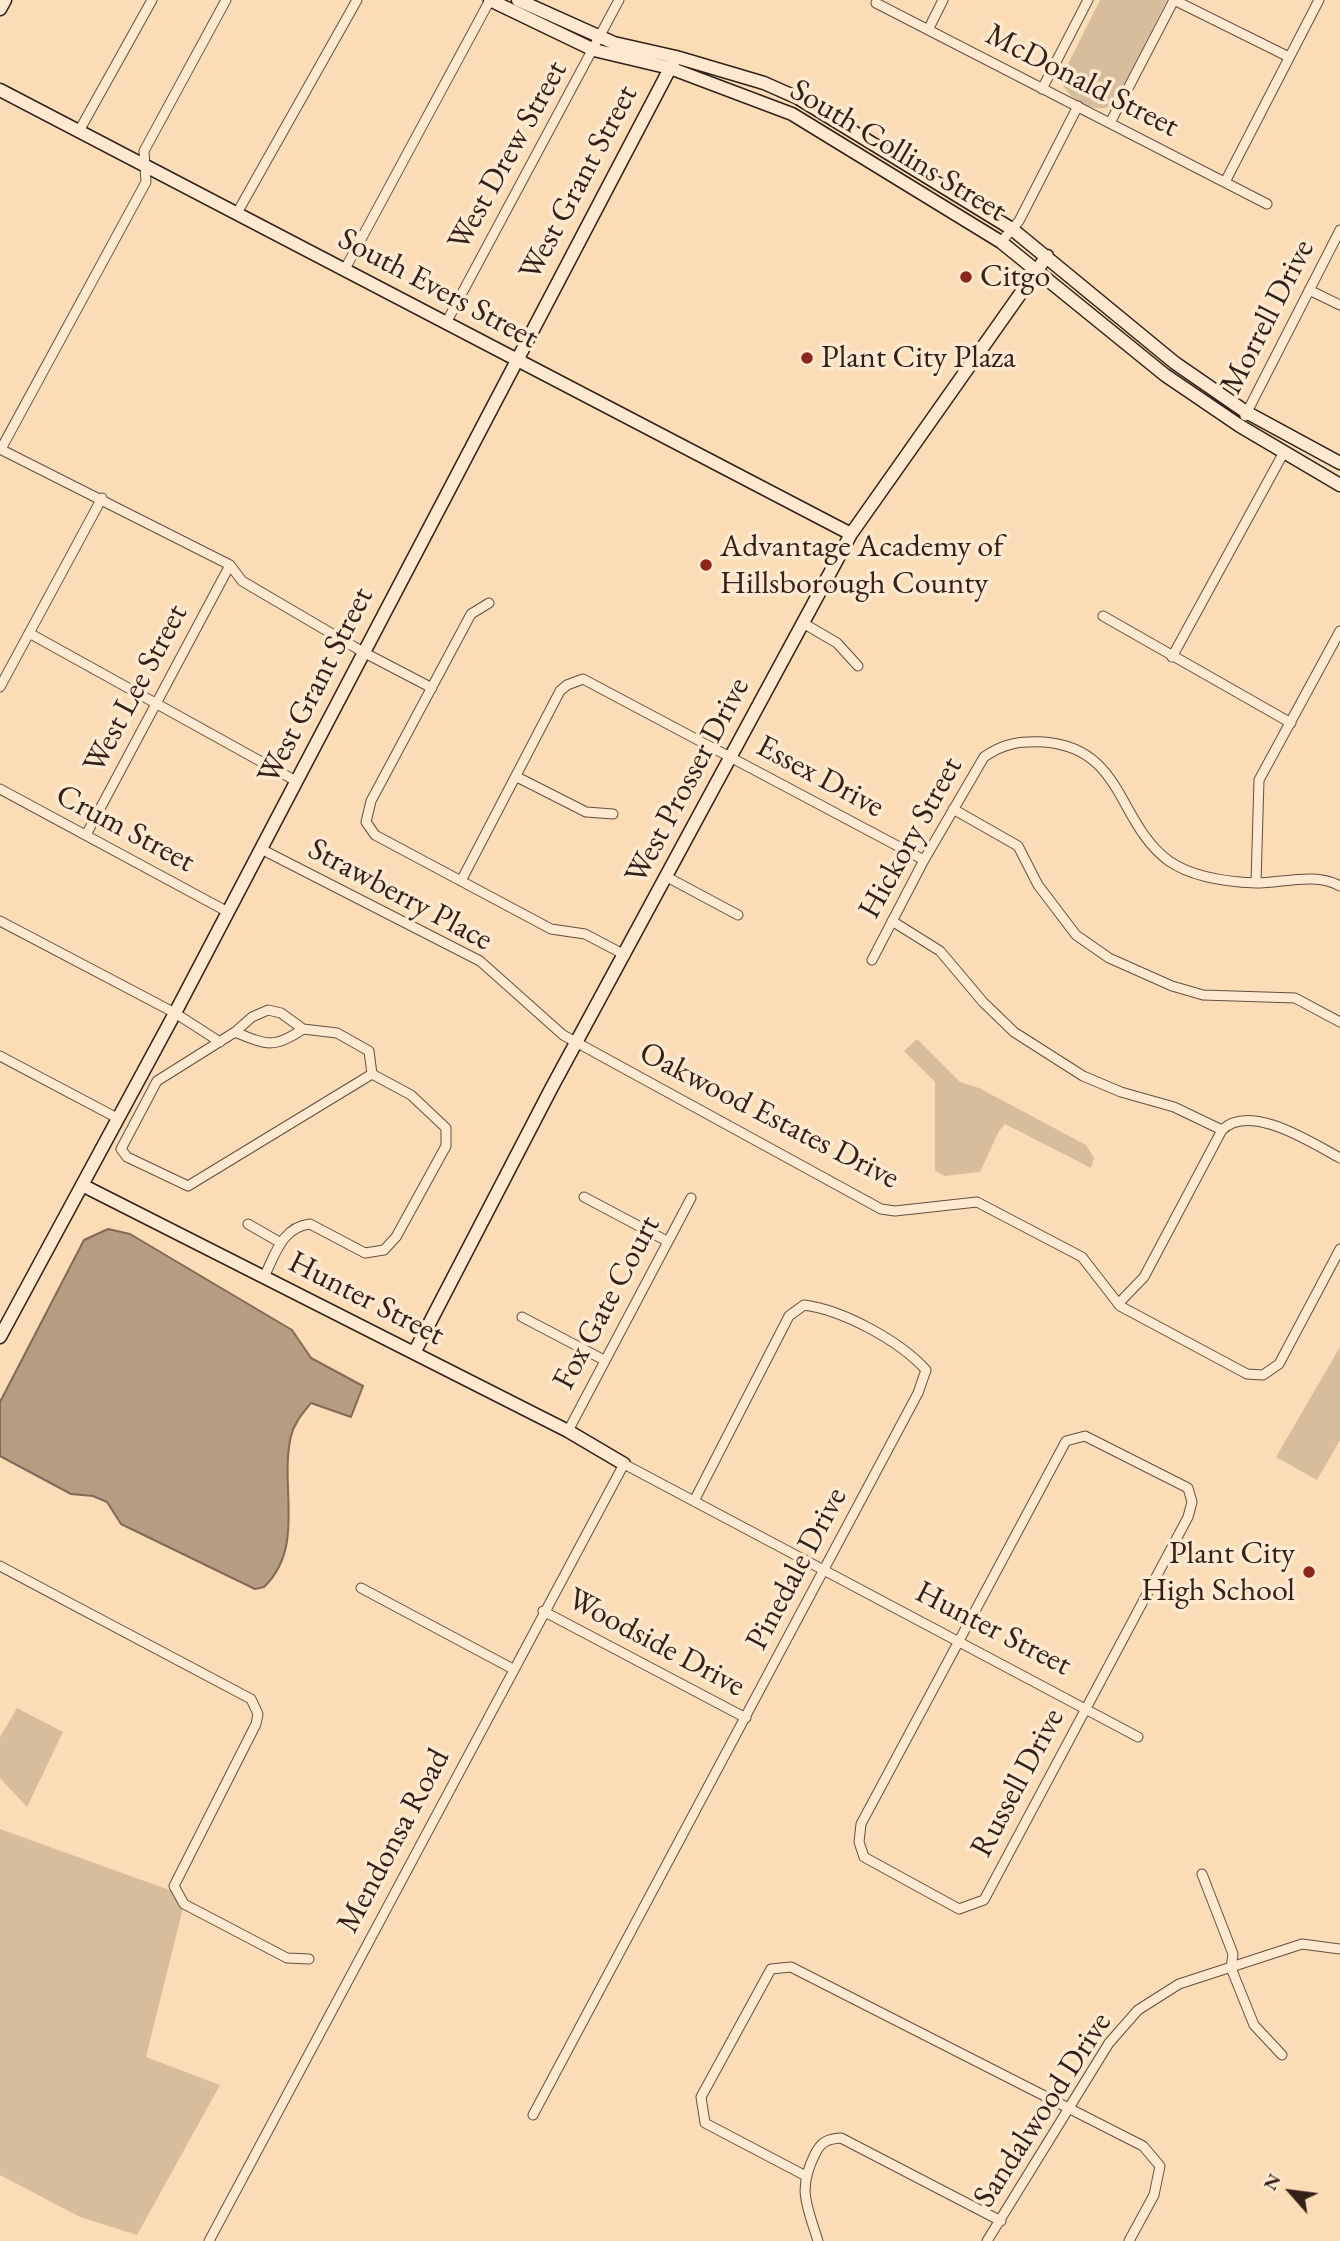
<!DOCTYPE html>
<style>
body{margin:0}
#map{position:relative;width:1340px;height:2241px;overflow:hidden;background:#faddb7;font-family:"EB Garamond",serif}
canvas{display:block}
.north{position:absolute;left:1256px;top:2157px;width:70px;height:70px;-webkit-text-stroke:5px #fce9d0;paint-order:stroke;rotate:298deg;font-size:19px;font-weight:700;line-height:28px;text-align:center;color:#322019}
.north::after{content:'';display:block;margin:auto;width:24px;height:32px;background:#322019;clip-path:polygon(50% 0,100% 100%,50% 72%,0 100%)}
</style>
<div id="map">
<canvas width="1340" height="2241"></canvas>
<div class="north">N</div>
</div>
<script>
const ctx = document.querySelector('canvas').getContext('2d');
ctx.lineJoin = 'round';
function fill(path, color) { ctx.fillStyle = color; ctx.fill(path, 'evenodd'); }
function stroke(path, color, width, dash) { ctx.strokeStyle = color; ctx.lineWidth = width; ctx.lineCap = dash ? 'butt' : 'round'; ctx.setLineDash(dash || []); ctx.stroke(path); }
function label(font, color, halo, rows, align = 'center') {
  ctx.font = font + ' "EB Garamond",serif'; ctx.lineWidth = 7; ctx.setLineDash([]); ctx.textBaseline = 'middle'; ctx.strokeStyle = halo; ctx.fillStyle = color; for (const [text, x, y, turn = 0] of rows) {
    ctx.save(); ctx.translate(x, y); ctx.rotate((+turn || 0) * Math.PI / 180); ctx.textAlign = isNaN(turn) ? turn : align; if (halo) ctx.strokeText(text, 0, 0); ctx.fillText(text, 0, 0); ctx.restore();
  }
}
fill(new Path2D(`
 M 1100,0 L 1167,0 L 1115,102 C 1100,119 1063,98 1061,78 Z
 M 917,1039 L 960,1082 L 979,1088 L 1086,1145 L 1094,1158 L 1091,1168 L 1005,1124 L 999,1131 L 980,1172 L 945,1176 L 935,1171 L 935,1082 L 904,1051 Z
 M 1340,1347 L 1340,1440 L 1317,1480 L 1276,1457 Z
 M 17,1708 L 63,1732 L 27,1807 L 0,1778 L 0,1737 Z
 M 0,1829 L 186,1896 L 146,2057 L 220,2085 L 137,2235 L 80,2217 L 0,2175 Z`), '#d8bd9c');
const water = new Path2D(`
 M 108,1229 L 130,1234 L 292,1330 L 311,1358 L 363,1386 L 351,1417 L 311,1403 C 303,1413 294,1423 291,1436 C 279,1486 306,1547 264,1587 L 255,1589 L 121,1524 L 107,1502 L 93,1496 L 71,1494 L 0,1456 L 0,1402 L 84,1240 Z`);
fill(water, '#b69d81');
stroke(water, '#816b57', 2);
const street = new Path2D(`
 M 1174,0 L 1289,57
 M 876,3 L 1267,204
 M 928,30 L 943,0
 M 1042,89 L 1088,0
 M 1110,123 L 1174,0
 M 79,131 L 152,0
 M 1225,182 L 1319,0
 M 237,213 L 357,0
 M 1001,242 L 1019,221 L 1078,106
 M 345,269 L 490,0
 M 1309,290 L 1340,305
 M 446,323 L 619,0
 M 1245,416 L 1340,230
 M 0,449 L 230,565 L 242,581 L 363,652 L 432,688
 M 1,449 L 146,182 L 144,151 L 226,0
 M 489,603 L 471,614 L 371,801 L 366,822 L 375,835 L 551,929 L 585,934 L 625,955
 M 1103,616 L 1291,723
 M 803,623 L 837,643 L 858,666
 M 29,633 L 296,781
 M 1172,657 L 1284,452
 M 0,687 L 102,498
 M 517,777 L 586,812 L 613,814
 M 0,789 L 228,912
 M 953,809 L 1018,846 L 1038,885 L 1076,935 L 1109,958 L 1172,986 L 1203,995 L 1295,998 L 1340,1022
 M 86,835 L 230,565
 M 261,849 L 480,961 L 563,1035 L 881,1209 L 895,1211 L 977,1202 L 1082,1257 L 1120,1306 L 1247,1374 L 1263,1375 L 1279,1364 L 1340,1249
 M 667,877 L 738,915
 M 461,881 L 560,691 L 567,685 L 583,679 L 924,860
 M 1256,883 L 1259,780 L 1340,631
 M 0,921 L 175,1013 L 220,1042
 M 892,921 L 940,951 L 983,1002 L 1014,1032 L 1083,1076 L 1121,1092 L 1174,1107 L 1222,1130
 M 872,960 L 924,860 L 984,757 C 1004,743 1020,741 1044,742 C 1124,748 1117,823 1169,861 C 1192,877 1229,882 1256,883 C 1283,883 1315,872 1340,886
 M 235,1032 C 267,1045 274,1049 303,1029
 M 0,1056 L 119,1119
 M 584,1197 L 667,1241
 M 248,1224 L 281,1243
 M 264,1277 C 275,1255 282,1227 310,1224 L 365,1253 L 384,1250 L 396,1237 L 446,1146 L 446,1128 L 411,1095 L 372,1074 L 369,1051 L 337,1033 L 303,1029 L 281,1013 L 268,1010 L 252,1017 L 235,1032 L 157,1081 L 121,1149 L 127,1157 L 188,1186 L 372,1074
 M 1118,1304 L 1144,1277 L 1222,1130 C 1250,1102 1312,1143 1340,1158
 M 522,1317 L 604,1360
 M 568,1431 L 691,1198
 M 1085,1436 L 1188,1488 L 1192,1502 L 1188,1517 L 984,1900 L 959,1909 L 864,1857 L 859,1842 L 861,1824 L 1066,1441 Z
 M 0,1566 L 251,1699 L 258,1714 L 256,1724 L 174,1886 L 184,1904 L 287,1958 L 309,1959
 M 361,1588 L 513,1669
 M 543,1611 L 746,1718
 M 1202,1874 L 1233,1954 L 1231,1968
 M 1231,1968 L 1254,2025 L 1282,2055
 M 533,2115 L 918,1393 L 926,1370 C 900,1341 843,1310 804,1305 L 789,1316 L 694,1501
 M 804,2175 L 705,2123 L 701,2097 L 771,1969 L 791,1967 L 1143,2146 L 1160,2166 L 1154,2195 L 1129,2241
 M 209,2241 L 624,1464 L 1138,1737
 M 818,2241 C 807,2205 797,2190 815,2154 C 821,2142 827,2139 841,2138 L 1001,2221
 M 987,2241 L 1109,2043 L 1138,2010 L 1179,1984 L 1302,1944 L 1340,1949`);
const secondary = new Path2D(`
 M 490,0 L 594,50 L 670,68 L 792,114 L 1001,242 L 1165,375 L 1240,426 L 1340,485
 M 518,0 L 614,43 L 676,57 L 764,83 L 798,98 L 1012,229 L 1175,363 L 1246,412 L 1340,463
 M 0,9 L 5,0
 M 0,90 L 851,534
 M 82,1185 L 568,1431 L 624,1464
 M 0,1337 L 175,1013 L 676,57
 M 414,1353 L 552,1087 L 851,534 L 1047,256`);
stroke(street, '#644f40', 11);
stroke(secondary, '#322019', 15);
stroke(street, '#fce9d0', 9);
stroke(secondary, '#fce9d0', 12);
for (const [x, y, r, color] of [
 [966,277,7,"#8f2418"],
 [807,358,7,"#8f2418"],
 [706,565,7,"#8f2418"],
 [1309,1572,7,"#8f2418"]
]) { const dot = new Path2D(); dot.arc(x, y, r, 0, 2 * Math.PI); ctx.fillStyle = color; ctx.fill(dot); stroke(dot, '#fce9d0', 2.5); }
label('32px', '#322019', '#fce9d0', [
 ["McDonald Street",1082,81,27],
 ["South Collins Street",898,151,31],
 ["West Drew Street",508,156,-61],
 ["West Grant Street",579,183,-62],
 ["South Evers Street",438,289,28],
 ["Morrell Drive",1268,317,-63],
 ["West Grant Street",316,686,-63],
 ["West Lee Street",136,689,-62],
 ["Essex Drive",820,777,28],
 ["West Prosser Drive",688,781,-62],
 ["Crum Street",125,829,28],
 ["Hickory Street",911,838,-61],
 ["Strawberry Place",400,895,28],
 ["Oakwood Estates Drive",769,1116,27],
 ["Hunter Street",366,1299,27],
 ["Fox Gate Court",607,1303,-62],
 ["Pinedale Drive",797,1569,-62],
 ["Hunter Street",993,1629,27],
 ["Woodside Drive",656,1643,28],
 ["Russell Drive",1018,1783,-62],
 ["Mendonsa Road",394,1841,-62],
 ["Sandalwood Drive",1043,2110,-57]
]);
label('32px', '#322019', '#fce9d0', [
 ["Citgo",980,277],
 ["Plant City Plaza",821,358],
 ["Advantage Academy of",720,547],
 ["Hillsborough County",720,584],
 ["Plant City",1295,1554,"right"],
 ["High School",1295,1591,"right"]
], 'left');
</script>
